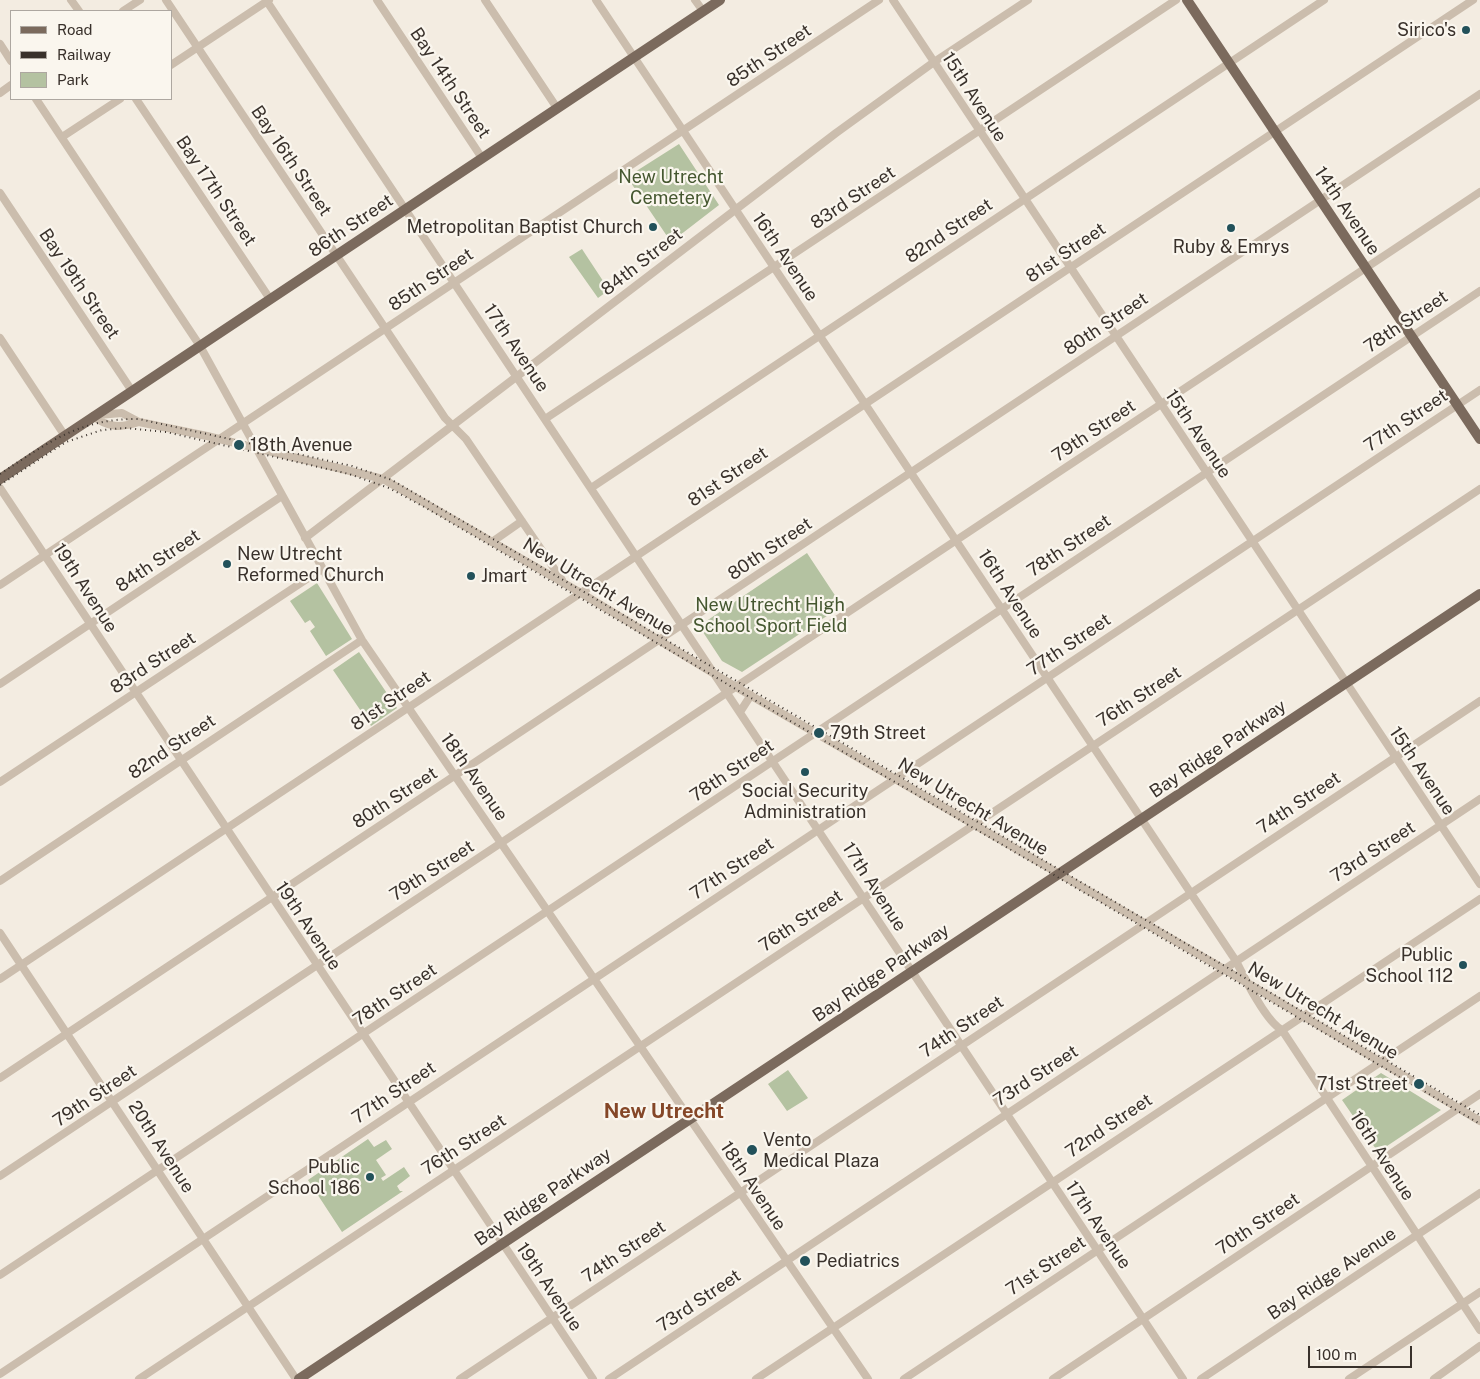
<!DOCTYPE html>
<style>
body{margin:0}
#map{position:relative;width:1480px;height:1379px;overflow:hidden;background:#f3ece1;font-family:"Public Sans",sans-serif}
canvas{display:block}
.legend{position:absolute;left:10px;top:10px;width:162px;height:90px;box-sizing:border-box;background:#faf6ee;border:1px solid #ada7a0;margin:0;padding:6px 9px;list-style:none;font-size:15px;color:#39312b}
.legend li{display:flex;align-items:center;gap:10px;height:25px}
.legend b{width:25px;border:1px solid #ada7a0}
.scale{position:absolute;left:1308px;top:1346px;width:104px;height:22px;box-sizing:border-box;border:2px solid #39312b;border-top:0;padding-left:6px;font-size:15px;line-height:18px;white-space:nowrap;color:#39312b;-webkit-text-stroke:4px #faf6ee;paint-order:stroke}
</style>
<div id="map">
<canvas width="1480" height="1379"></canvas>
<ul class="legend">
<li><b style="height:6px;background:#7b6a5d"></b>Road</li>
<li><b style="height:6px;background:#39312b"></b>Railway</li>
<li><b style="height:14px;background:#b4c2a1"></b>Park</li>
</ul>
<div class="scale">100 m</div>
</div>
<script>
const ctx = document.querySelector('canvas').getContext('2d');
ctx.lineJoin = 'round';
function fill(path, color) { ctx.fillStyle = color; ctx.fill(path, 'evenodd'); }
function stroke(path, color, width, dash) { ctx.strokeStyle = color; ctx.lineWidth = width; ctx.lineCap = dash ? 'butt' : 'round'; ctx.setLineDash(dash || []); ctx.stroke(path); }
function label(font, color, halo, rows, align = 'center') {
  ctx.font = font + ' "Public Sans",sans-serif'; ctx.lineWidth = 4.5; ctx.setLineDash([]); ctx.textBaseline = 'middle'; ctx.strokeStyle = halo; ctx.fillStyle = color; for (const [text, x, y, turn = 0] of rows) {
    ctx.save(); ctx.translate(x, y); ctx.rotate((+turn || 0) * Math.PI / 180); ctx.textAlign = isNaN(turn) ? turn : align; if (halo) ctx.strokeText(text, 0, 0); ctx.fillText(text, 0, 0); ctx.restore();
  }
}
fill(new Path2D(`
 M 679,144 L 719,205 L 671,242 L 627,177 Z
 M 582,249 L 609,290 L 598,298 L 569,257 Z
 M 807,553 L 842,606 L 742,672 L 722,661 L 699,626 Z
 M 317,583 L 352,639 L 326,656 L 310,631 L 315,627 L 310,620 L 305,623 L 290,601 Z
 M 359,652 L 397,708 L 371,726 L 333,670 Z
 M 788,1070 L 808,1098 L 787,1111 L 768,1084 Z
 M 1381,1073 L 1441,1110 L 1378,1152 L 1342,1100 Z
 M 368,1139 L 374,1147 L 386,1140 L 392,1149 L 376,1160 L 386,1175 L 381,1178 L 383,1181 L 404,1167 L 410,1176 L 397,1186 L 400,1191 L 403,1191 L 342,1232 L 308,1180 Z`), '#b4c2a1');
stroke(new Path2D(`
 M 71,0 L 79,11
 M 166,0 L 445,418 L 466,439 L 562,580
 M 266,0 L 1183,1379
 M 377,0 L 482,158
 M 485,0 L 557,108
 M 596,0 L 1236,961 C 1244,977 1266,1022 1282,1030 L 1480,1330
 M 695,0 L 703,11
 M 893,0 L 1480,884
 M 123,11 L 140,0
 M 0,44 L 11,61
 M 171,65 L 269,0
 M 0,93 L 11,85
 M 36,99 L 200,346 L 362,640 L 868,1379
 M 136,99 L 270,299
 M 62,137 L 120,99
 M 0,193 L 132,391
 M 0,338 L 65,436
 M 98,415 L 122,413 L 139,422 L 207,436 L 383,479 L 581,593 L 736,687 L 1217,965 L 1480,1121
 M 93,416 C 108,428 121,428 139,422
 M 545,419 L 1176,0
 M 0,488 L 593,1379
 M 591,488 L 1324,0
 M 305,538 L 836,133 L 934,62 L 1028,0
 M 492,542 L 522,521
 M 0,585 L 879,0
 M 0,684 L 282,496
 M 740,712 L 751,695
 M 0,782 L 322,569
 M 0,881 L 362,640
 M 0,933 L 296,1379
 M 0,979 L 1473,0
 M 0,1078 L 1480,94
 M 0,1176 L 1480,192
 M 0,1275 L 1480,291
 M 0,1374 L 1480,390
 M 139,1379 L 1480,489
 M 460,1379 L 1480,701
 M 609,1379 L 1480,799
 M 756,1379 L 1480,899
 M 904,1379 L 1480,996
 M 1053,1379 L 1480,1094
 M 1201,1379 L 1480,1193
 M 1349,1379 L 1480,1292
 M 1434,1379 L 1480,1346`), '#cbbdad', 8);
stroke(new Path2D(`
 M 1187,0 L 1480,439
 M 0,479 L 720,0
 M 299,1379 L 1480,594`), '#7b6a5d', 10);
stroke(new Path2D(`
 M 0,474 C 47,443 80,418 139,419 L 352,466 L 392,480 L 1480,1115
 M 0,485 L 66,442 L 102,430 L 125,428 L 166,432 L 349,474 L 389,488 L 426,508 L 1480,1124`), '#39312b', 2, [1, 4]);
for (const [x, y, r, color] of [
 [1466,30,5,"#22515a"],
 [653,227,5,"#22515a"],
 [1231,228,5,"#22515a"],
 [239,445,6,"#22515a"],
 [227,564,5,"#22515a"],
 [471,576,5,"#22515a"],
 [819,733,6,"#22515a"],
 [805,772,5,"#22515a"],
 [1463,965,5,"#22515a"],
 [1419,1084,6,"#22515a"],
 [752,1150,6,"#22515a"],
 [370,1177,5,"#22515a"],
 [805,1261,6,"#22515a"]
]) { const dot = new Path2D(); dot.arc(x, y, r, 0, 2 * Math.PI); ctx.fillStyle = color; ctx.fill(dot); stroke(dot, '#faf6ee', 2); }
label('18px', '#39312b', '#faf6ee', [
 ["Sirico's",1456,30,"right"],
 ["Metropolitan Baptist Church",643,227,"right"],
 ["Ruby & Emrys",1231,247,"center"],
 ["18th Avenue",250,445],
 ["New Utrecht",237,554],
 ["Reformed Church",237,575],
 ["Jmart",481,576],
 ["79th Street",830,733],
 ["Social Security",805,791,"center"],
 ["Administration",805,812,"center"],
 ["Public",1453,955,"right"],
 ["School 112",1453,976,"right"],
 ["71st Street",1408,1084,"right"],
 ["Vento",763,1140],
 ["Medical Plaza",763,1161],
 ["Public",360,1167,"right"],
 ["School 186",360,1188,"right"],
 ["Pediatrics",816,1261]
], 'left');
label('18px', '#39312b', '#faf6ee', [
 ["85th Street",769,56,-34],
 ["Bay 14th Street",450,83,56],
 ["15th Avenue",974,97,57],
 ["Bay 16th Street",291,161,56],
 ["Bay 17th Street",216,191,56],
 ["83rd Street",853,198,-34],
 ["14th Avenue",1347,211,56],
 ["86th Street",351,226,-34],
 ["82nd Street",949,231,-34],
 ["81st Street",1066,253,-34],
 ["16th Avenue",785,257,56],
 ["84th Street",642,262,-38],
 ["85th Street",431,280,-34],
 ["Bay 19th Street",79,284,56],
 ["78th Street",1406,322,-34],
 ["80th Street",1106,324,-34],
 ["17th Avenue",516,348,56],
 ["77th Street",1406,421,-34],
 ["79th Street",1094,431,-34],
 ["15th Avenue",1198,434,56],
 ["81st Street",728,477,-34],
 ["78th Street",1069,546,-34],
 ["80th Street",770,549,-34],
 ["84th Street",158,561,-34],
 ["New Utrecht Avenue",598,587,31],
 ["19th Avenue",85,588,57],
 ["16th Avenue",1010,594,57],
 ["77th Street",1069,645,-34],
 ["83rd Street",153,663,-33],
 ["76th Street",1139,697,-33],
 ["81st Street",391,701,-34],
 ["82nd Street",172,747,-34],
 ["Bay Ridge Parkway",1218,749,-34],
 ["78th Street",732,771,-34],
 ["15th Avenue",1422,771,56],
 ["18th Avenue",474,777,55],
 ["80th Street",395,798,-33],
 ["74th Street",1299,803,-34],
 ["New Utrecht Avenue",973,807,31],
 ["73rd Street",1373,852,-33],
 ["77th Street",732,869,-34],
 ["79th Street",432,871,-33],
 ["17th Avenue",874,887,57],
 ["76th Street",801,921,-34],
 ["19th Avenue",308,926,56],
 ["Bay Ridge Parkway",881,973,-34],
 ["78th Street",395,995,-34],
 ["New Utrecht Avenue",1323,1011,31],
 ["74th Street",962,1027,-34],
 ["73rd Street",1036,1076,-33],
 ["77th Street",394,1093,-34],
 ["79th Street",95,1096,-34],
 ["72nd Street",1109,1126,-34],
 ["76th Street",464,1145,-33],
 ["20th Avenue",161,1147,57],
 ["16th Avenue",1382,1156,57],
 ["18th Avenue",753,1186,56],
 ["Bay Ridge Parkway",543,1197,-34],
 ["70th Street",1258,1224,-34],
 ["17th Avenue",1098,1225,56],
 ["74th Street",624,1252,-34],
 ["71st Street",1046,1266,-34],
 ["Bay Ridge Avenue",1332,1274,-34],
 ["19th Avenue",549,1287,56],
 ["73rd Street",699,1301,-34]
]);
label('18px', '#455730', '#faf6ee', [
 ["New Utrecht",671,177],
 ["Cemetery",671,198],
 ["New Utrecht High",770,605],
 ["School Sport Field",770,626]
]);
label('bold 20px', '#854728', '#faf6ee', [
 ["New Utrecht",664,1112]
]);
</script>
